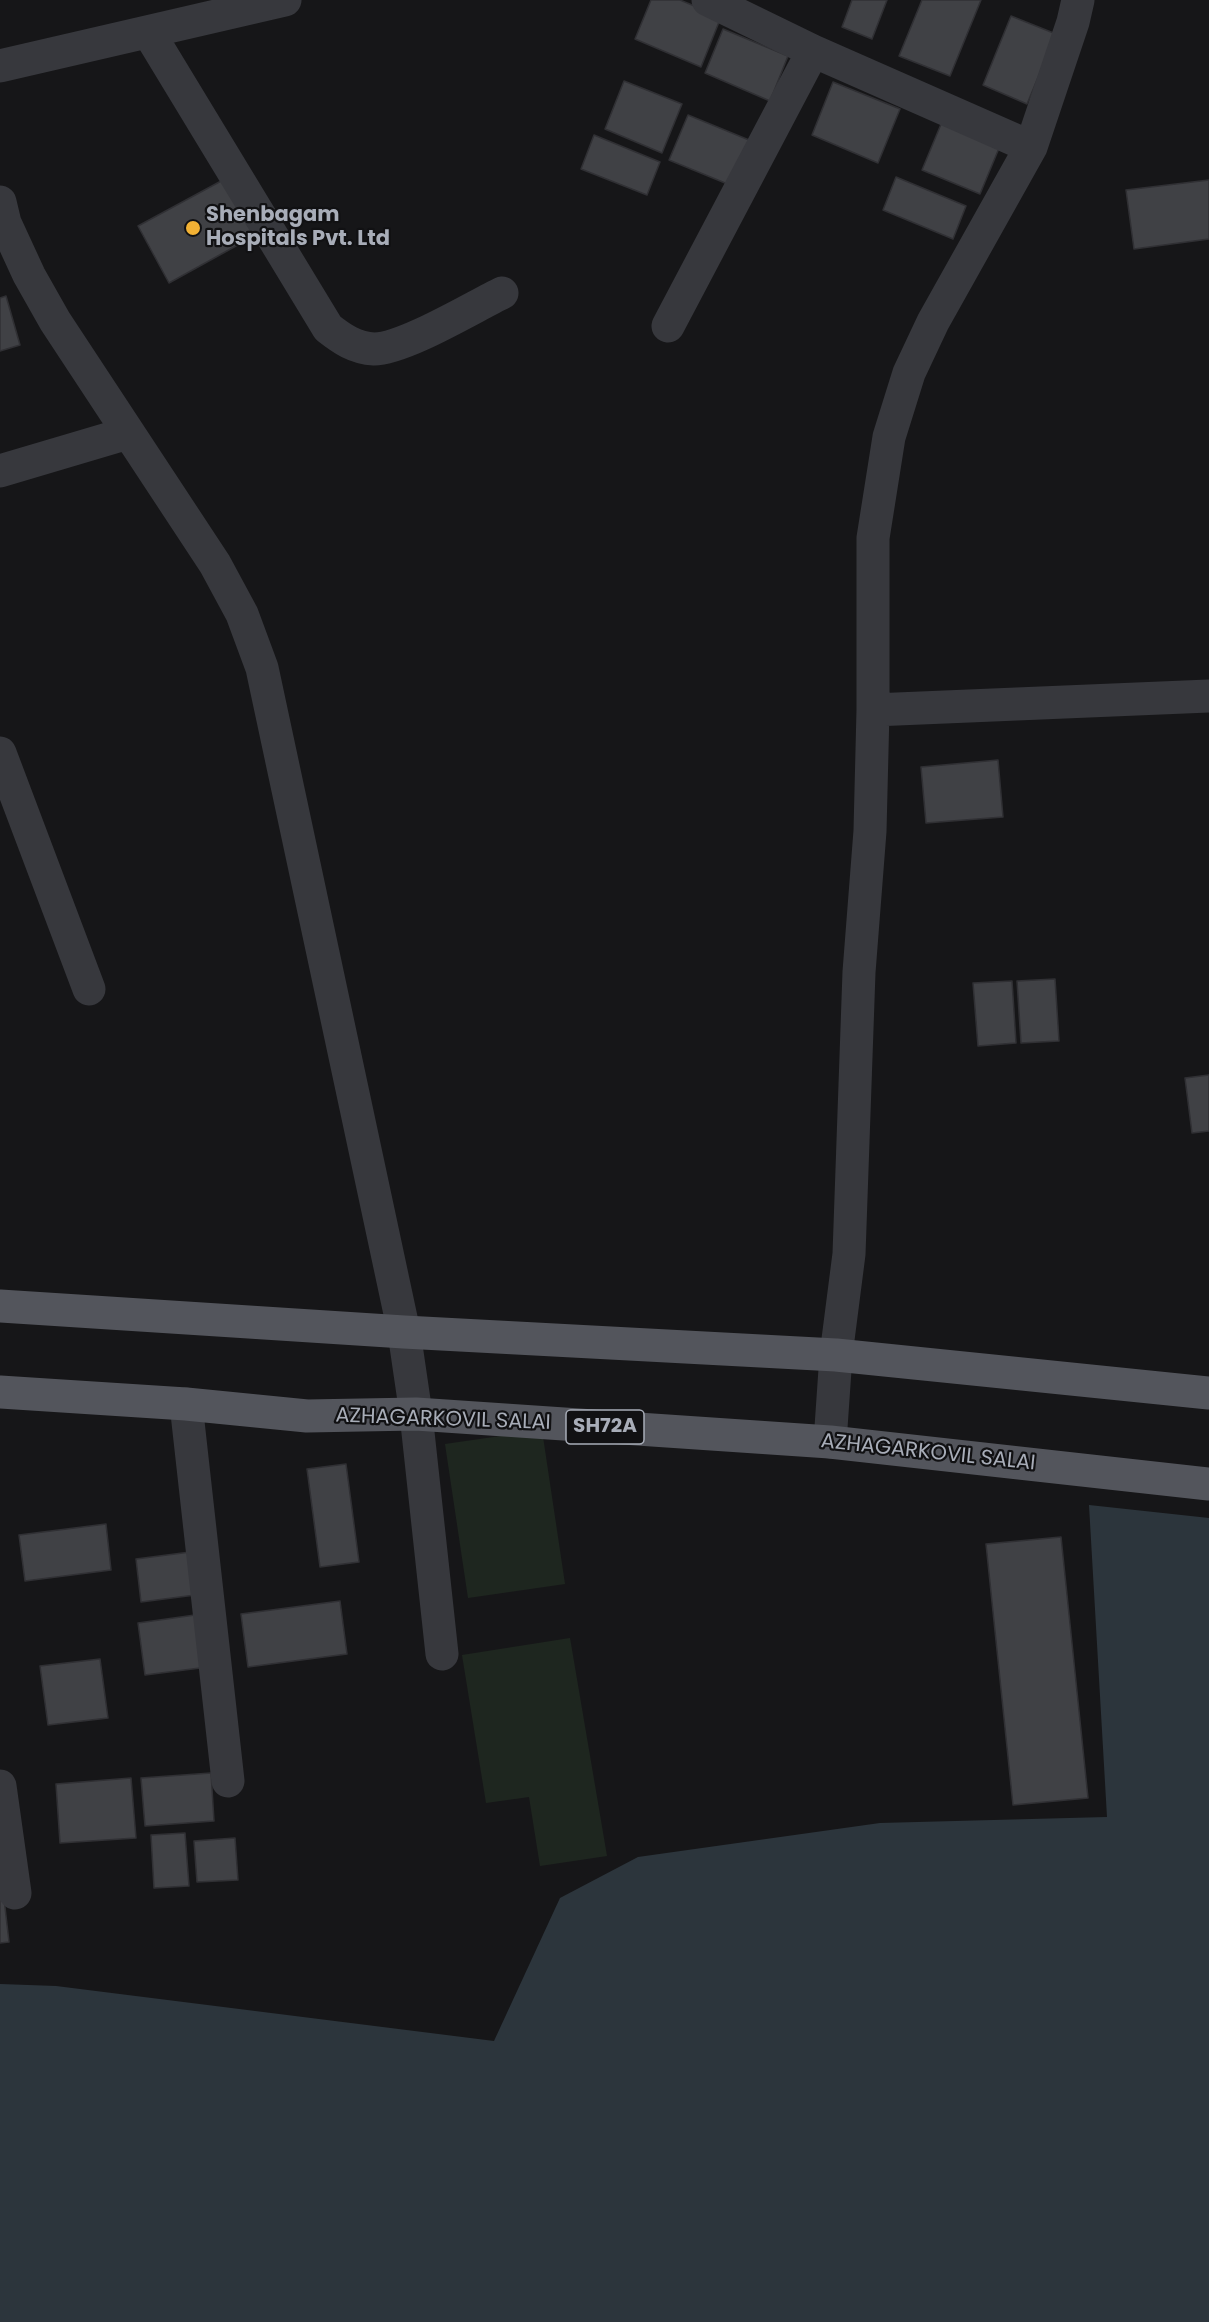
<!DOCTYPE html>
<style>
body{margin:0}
canvas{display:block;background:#161618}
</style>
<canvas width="1209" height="2322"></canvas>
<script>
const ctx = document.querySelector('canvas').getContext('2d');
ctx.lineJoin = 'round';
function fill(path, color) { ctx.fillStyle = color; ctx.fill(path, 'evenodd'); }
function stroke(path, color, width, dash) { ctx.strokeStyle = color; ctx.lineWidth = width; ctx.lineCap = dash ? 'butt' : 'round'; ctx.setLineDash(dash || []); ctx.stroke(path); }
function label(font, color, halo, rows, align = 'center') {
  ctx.font = font + ' Poppins,sans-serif'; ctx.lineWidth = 4.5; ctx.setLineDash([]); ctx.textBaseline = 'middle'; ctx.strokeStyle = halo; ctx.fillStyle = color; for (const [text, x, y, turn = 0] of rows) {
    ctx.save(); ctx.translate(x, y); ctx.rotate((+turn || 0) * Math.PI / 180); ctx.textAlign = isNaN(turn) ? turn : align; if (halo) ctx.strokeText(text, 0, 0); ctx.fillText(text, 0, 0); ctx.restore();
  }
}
fill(new Path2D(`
 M 542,1430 L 565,1584 L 468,1598 L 445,1444 Z
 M 570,1638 L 607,1856 L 540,1866 L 529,1797 L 486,1803 L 462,1655 Z`), '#1e261f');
fill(new Path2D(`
 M 1089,1505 L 1209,1518 L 1209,2322 L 0,2322 L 0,1984 L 56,1986 L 494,2041 L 560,1898 L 638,1857 L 880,1823 L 1107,1817 Z`), '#2c353c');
const building = new Path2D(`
 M 651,0 L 680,0 L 721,17 L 701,67 L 635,39 Z
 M 852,0 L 887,0 L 872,39 L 842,27 Z
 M 922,0 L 981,0 L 950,76 L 899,56 Z
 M 1011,16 L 1056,34 L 1027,104 L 983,85 Z
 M 723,29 L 788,56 L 770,101 L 705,73 Z
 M 624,81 L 682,104 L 662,153 L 605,129 Z
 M 833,82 L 900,109 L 878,163 L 812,135 Z
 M 688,115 L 749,140 L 730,185 L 669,160 Z
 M 944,117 L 1002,141 L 980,194 L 922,170 Z
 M 594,135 L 660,162 L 647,195 L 581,169 Z
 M 896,177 L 966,206 L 953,239 L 883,210 Z
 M 223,180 L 254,236 L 169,283 L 138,226 Z
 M 1209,180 L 1209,239 L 1134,249 L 1126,190 Z
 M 6,296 L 20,345 L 0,351 L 0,298 Z
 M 998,760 L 1003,817 L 926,823 L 921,767 Z
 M 1055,979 L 1059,1041 L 1021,1043 L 1017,981 Z
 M 1012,981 L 1016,1043 L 978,1046 L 973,983 Z
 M 1209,1075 L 1209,1131 L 1192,1133 L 1185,1078 Z
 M 346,1464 L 359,1562 L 320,1567 L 307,1469 Z
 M 106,1524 L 111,1570 L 25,1581 L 19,1535 Z
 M 1061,1537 L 1088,1798 L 1013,1805 L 986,1544 Z
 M 198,1551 L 203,1594 L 141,1602 L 136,1559 Z
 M 340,1601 L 347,1654 L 248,1667 L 241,1614 Z
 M 202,1614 L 208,1667 L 145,1675 L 138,1623 Z
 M 100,1659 L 108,1718 L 48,1725 L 40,1666 Z
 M 211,1773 L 214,1821 L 145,1826 L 141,1778 Z
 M 131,1778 L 136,1838 L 60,1843 L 56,1784 Z
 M 185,1833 L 189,1886 L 154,1888 L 151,1835 Z
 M 235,1838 L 238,1880 L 197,1882 L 194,1841 Z
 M 3,1890 L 9,1942 L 0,1943 L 0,1891 Z`);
fill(building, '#404145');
stroke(building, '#303034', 1.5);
stroke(new Path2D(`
 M 708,0 L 813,51 L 1031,147
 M 149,33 L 328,328 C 342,339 355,348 374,349 C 404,349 473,307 502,293
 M 0,66 L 285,0
 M 0,202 L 5,223 L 29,275 L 55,321 L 215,564 L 242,614 L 262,668 L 404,1332 L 416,1414 L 442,1654
 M 668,326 L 813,51
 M 0,471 L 128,433
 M 873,710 L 1209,696
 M 0,753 L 89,989
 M 186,1404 L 228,1781
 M 830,1442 L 836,1355 L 849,1254 L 859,972 L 870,831 L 873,710 L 873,538 L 889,437 L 909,373 L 933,322 L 1031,147 L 1073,22 L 1078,0
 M 0,1786 L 15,1893`), '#37383d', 33);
stroke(new Path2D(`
 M 0,1306 L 404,1332 L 836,1355 L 1209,1393
 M 0,1392 L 186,1404 L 307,1416 L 416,1414 L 830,1442 L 1209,1484`), '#53555c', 33);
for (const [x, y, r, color] of [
 [193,228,8,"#f2b134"]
]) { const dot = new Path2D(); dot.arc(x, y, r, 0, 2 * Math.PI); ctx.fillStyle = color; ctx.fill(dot); stroke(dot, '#111113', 2); }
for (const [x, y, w] of [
 [605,1427,78]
]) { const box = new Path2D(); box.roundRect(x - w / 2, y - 17, w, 34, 4.5); ctx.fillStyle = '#111113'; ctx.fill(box); stroke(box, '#a8adb8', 1.5); }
label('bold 20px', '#a8adb8', null, [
 ["SH72A",605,1427]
]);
label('bold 21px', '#a8adb8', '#111113', [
 ["Shenbagam",206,216],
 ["Hospitals Pvt. Ltd",206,240]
], 'left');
label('21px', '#a8adb8', '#111113', [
 ["AZHAGARKOVIL SALAI",443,1420,2],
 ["AZHAGARKOVIL SALAI",928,1453,6]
]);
</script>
